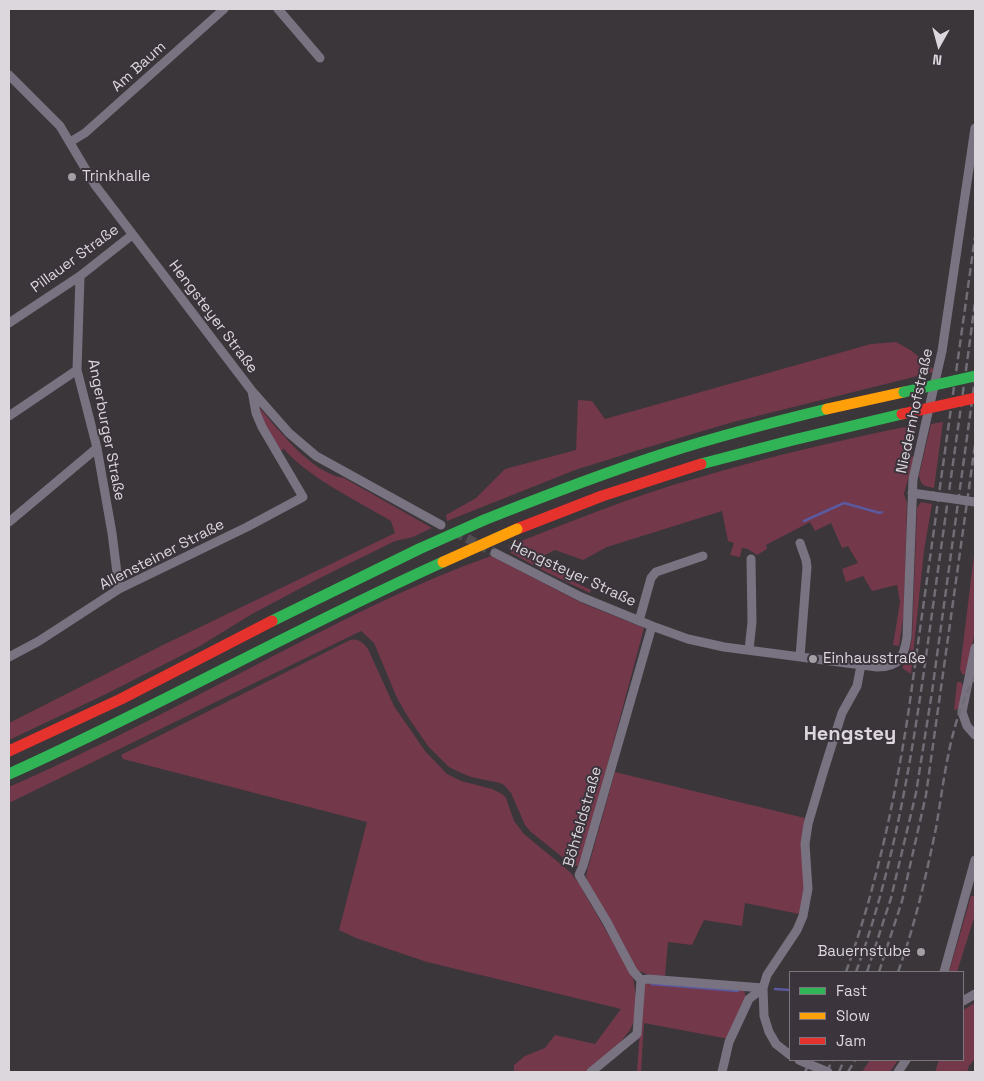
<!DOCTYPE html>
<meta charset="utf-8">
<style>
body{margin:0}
#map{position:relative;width:984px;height:1081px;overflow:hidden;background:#3a363a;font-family:"Space Grotesk",sans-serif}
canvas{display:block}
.frame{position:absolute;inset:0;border:10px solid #dcd7dc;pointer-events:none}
.legend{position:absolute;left:789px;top:971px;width:175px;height:90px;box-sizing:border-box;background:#3b343c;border:1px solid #7b757c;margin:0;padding:6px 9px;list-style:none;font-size:15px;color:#dcd7dc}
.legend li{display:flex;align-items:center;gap:10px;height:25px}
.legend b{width:25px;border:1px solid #7b757c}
.north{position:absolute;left:914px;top:20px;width:50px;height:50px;-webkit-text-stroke:4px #3b343c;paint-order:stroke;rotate:187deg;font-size:14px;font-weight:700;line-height:20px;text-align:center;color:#dcd7dc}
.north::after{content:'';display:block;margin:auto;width:18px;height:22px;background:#dcd7dc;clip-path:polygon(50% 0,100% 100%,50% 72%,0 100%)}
</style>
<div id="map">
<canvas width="984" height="1081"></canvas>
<div class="frame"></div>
<ul class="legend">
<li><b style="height:6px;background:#30b455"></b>Fast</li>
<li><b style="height:6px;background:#ff9f0a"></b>Slow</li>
<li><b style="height:6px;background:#e5322d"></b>Jam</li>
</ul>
<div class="north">N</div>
</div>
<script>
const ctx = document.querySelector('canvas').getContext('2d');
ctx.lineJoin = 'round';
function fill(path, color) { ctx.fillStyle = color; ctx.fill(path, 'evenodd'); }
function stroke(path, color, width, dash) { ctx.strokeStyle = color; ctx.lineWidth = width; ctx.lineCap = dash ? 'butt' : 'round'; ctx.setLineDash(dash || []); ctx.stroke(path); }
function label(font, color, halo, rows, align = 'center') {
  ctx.font = font + ' "Space Grotesk",sans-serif'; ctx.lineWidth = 4; ctx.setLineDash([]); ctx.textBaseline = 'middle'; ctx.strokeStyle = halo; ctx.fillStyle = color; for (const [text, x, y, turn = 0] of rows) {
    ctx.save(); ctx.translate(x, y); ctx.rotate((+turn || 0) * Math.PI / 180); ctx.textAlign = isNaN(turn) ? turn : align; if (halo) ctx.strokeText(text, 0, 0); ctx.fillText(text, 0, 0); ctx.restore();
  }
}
fill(new Path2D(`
 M 896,342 L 912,351 L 933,369 L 934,372 L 733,422 L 642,449 L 575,470 L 447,521 L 446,515 L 476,498 L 505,469 L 576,450 L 578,400 L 592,401 L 605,419 L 871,344 Z
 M 258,406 C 279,430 311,473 344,478 L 432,528 L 413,537 L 395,541 L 318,579 L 252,614 L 200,646 L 104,695 L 9,740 L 9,723 L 163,645 L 395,533 L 391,521 C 359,502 306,476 284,449 L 280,451 L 266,428 Z
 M 943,422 L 934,488 C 924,486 921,486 919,475 L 931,424 Z
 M 916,426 L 911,456 L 914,457 L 904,494 L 907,503 L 904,613 L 899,646 L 893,645 L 900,602 L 897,585 L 872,591 L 863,576 L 846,582 L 842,569 L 858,563 L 848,546 L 842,548 L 831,523 L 815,531 L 810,522 L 766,545 L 767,549 L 757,555 L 748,549 L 742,548 L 740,557 L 730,555 L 734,543 L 728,541 L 722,511 L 607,547 L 583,560 L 555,550 L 543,556 L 571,575 L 570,580 L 591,590 L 590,593 L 546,572 L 511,553 L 508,546 C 570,522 633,496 697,478 C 764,458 832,442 900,428 Z
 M 921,502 L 932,504 L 924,551 L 911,674 L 902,668 L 908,658 L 912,638 L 917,508 Z
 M 975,547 L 975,630 L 967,675 L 962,674 L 960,669 Z
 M 491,556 L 582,603 L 644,628 L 581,864 L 579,866 L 572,865 L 531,832 L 525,825 L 511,793 L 504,785 L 500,783 L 471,777 L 459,772 L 449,767 L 428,746 L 408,717 L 397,698 L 374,643 L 361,631 L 9,803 L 9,787 C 100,747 189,700 277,654 C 347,618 417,582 491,556 Z
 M 350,640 C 358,638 363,642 368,649 L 394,706 L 425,751 L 447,774 L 461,781 L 492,789 L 502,794 L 506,798 L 514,821 L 524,834 L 570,872 L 584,890 L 583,891 L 633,977 L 636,997 L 634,1021 L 630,1030 L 618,1045 L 586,1072 L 514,1072 L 514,1065 L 525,1056 L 545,1048 L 555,1035 L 595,1044 L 621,1009 L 427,962 L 356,938 L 339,930 L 367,822 L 123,759 L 121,755 Z
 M 957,682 L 961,682 L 963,686 L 959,709 L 954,710 Z
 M 615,772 L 805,818 C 803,827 802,837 802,846 C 802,869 809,892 799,914 L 745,903 L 742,926 L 704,920 L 692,945 L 668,942 L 665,976 L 649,975 L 637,970 L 588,884 L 586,875 Z
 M 971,896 L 975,896 L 975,915 L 957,972 L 949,972 Z
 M 646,983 L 744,991 L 746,997 L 729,1039 L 644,1023 L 641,1072 L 637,1072 L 643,988 Z
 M 975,1003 L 975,1059 L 969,1066 L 967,1072 L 935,1072 L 939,1060 L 963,1060 L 963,1010 Z
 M 870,1060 L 898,1060 L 890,1072 L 862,1072 Z`), '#73384a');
stroke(new Path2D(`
 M 804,521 L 844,503 L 880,513 L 882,512
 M 652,984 L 738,991
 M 775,989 L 790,990`), '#5b599f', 2.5);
stroke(new Path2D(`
 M 455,532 L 495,553`), '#524e52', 9, [9, 4.5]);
stroke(new Path2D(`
 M 278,9 L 320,58
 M 9,75 L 60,126 L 95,185 L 252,391 L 289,433 L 316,456 L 441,525
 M 70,142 L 85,133 L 224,9
 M 80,276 L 77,370 L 97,448 L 112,533 L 119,589
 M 9,323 L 80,276 L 132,235
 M 9,416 L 77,370
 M 912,493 L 933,496
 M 9,522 L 97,448
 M 495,553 L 581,597 L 652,626 L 688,639 L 724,647 L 877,667 C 900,667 904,657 907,637 L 913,479 L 942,351 L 975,128
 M 639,621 L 651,578 L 656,572 L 703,556
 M 975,648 L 962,712 L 967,726 L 975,735
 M 749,650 L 752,622 L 751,559
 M 9,657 L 39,641 L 119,589 L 247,527 L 303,497 L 262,427 L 256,413 L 252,391
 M 800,657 L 807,567 L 806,560 L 800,543
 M 944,972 L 975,860
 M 641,980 L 648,979 L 763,988
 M 963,1001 L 975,994
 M 790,1055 L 776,1044 L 769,1032 L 764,1016 L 763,988 L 767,975 L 797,930 L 803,916 L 808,889 L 805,844 L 808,824 L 823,773 L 842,713 L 857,686 L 861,665
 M 799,1060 L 806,1063
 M 591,1072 L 637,1034 L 641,980 L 633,971 L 607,922 L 579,875 L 583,866 L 652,626
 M 722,1072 L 729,1042 L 749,999 L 763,988
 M 898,1072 L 906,1060`), '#787281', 9);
stroke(new Path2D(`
 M 701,464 L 789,441 L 902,414
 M 484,520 C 544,496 604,473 666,453 C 719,436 773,422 827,409
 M 272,621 L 419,549
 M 9,774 C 156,708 296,628 443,562`), '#30b455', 11);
stroke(new Path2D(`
 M 827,409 L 904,392`), '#ff9f0a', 11);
stroke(new Path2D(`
 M 517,529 L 602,496 L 701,464
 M 9,751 L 121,699 L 272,621`), '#e5322d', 11);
stroke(new Path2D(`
 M 846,972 C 876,888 894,804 908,715 L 975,237
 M 856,972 C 899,854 916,730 933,606 C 947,504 962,403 975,302
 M 867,972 L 891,898 L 916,793 L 932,692 L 975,379
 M 879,972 L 902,901 L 926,795 L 975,445
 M 898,972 C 915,925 926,876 936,828 C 945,776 949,724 975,677
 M 805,1072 L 811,1060
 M 817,1072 L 822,1060
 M 827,1072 L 832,1060
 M 839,1072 L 844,1060
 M 848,1072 L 855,1060`), '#716d76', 2.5, [8, 4]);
stroke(new Path2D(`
 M 933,496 L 975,502
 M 806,1063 L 828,1072`), '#787281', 9);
stroke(new Path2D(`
 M 904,392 L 975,376
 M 419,549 L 484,520`), '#30b455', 11);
stroke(new Path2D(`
 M 443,562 L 517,529`), '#ff9f0a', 11);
stroke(new Path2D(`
 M 902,414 L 975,398`), '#e5322d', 11);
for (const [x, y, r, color] of [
 [72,177,5,"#a39fa3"],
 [813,659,5,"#a39fa3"],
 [921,952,5,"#a39fa3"]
]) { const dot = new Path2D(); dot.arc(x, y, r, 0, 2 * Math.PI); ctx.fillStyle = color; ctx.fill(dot); stroke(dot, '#3b343c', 2); }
label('15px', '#dcd7dc', '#3b343c', [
 ["Am Baum",139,67,-42],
 ["Pillauer Straße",75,259,-36],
 ["Hengsteyer Straße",213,317,53],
 ["Niedernhofstraße",915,411,-78],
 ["Angerburger Straße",106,430,79],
 ["Allensteiner Straße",162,555,-27],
 ["Hengsteyer Straße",573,574,25],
 ["Böhfeldstraße",583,817,-74]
]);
label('15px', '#dcd7dc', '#3b343c', [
 ["Trinkhalle",82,177],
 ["Einhausstraße",823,659],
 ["Bauernstube",911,952,"right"]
], 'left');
label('bold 20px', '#dcd7dc', '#3b343c', [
 ["Hengstey",850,735]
]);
</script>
